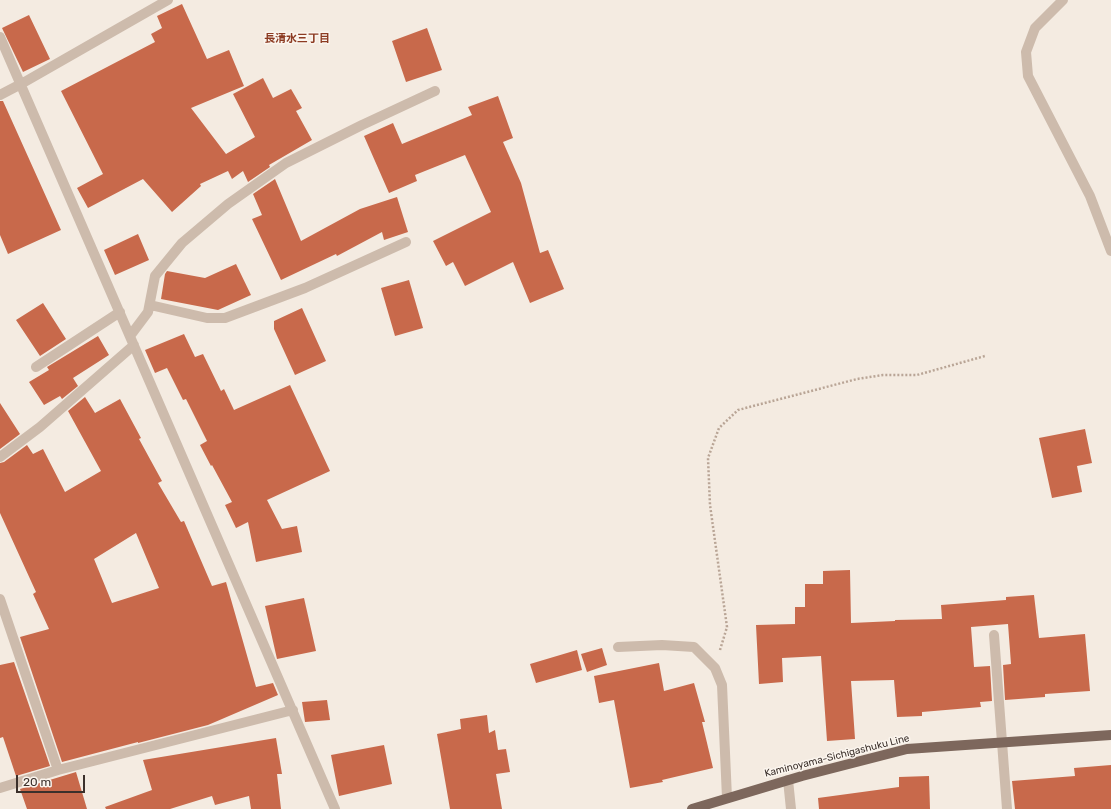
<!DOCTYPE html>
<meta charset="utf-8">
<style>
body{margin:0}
#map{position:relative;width:1111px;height:809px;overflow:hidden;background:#f4ebe1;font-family:Rubik,sans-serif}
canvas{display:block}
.scale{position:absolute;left:16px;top:775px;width:69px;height:18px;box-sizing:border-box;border:2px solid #3b302b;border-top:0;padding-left:5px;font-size:12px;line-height:14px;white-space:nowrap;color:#3b302b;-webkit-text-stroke:3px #fbf5ee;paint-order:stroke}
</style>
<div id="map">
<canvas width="1111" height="809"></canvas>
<div class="scale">20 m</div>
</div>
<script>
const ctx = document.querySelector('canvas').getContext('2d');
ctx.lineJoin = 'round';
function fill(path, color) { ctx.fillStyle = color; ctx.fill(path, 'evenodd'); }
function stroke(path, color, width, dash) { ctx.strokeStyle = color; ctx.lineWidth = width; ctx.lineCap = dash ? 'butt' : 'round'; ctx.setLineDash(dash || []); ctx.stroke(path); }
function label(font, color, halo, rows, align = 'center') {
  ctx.font = font + ' Rubik,"Noto Sans JP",sans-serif'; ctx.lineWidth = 3; ctx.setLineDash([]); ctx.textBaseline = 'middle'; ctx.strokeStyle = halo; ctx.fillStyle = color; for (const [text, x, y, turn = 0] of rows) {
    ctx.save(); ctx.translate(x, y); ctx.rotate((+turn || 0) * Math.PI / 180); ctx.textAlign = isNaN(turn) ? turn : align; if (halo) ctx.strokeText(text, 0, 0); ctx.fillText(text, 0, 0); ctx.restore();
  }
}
fill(new Path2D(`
 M 182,4 L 207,59 L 229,50 L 244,86 L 191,108 L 226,154 L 255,137 L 233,94 L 263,78 L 273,98 L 291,89 L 302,108 L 296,111 L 312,140 L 269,165 L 270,167 L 248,182 L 243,171 L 232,179 L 228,171 L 200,184 L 201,186 L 172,212 L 143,179 L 88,208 L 77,188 L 103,174 L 61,91 L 155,42 L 151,34 L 162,28 L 157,16 Z
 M 29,15 L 50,59 L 23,72 L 2,28 Z
 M 427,28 L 442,70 L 406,82 L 392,41 Z
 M 498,96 L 513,138 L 503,142 L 521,183 L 540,253 L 548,250 L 564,289 L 530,303 L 513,262 L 465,286 L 453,262 L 446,266 L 433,241 L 491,212 L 465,155 L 415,175 L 417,181 L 389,193 L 364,136 L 393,123 L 402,144 L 472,115 L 468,107 Z
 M 0,101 L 3,101 L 61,230 L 8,254 L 0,235 Z
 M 275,179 L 301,241 L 360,209 L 397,197 L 408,232 L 384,240 L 382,232 L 337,256 L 336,254 L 281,280 L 252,219 L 262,215 L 253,194 Z
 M 138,234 L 149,260 L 115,275 L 104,250 Z
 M 236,264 L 251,295 L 218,310 L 161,299 L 165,274 L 167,271 L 205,278 Z
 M 409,280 L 423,328 L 395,336 L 381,288 Z
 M 43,303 L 66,339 L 40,356 L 16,320 Z
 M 302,308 L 326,361 L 295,375 L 274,329 L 274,321 Z
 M 184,334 L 195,357 L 203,354 L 221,391 L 224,389 L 234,410 L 290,385 L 330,471 L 267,500 L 282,529 L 297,526 L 302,552 L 256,562 L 248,522 L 236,528 L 225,505 L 232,502 L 212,465 L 211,466 L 200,445 L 207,441 L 186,399 L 183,400 L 167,368 L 155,373 L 145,350 Z
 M 98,336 L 109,355 L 73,378 L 78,386 L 62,399 L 60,396 L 44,405 L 29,382 L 49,370 L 47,367 Z
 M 85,397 L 95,413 L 120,399 L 141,438 L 139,439 L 162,481 L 158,483 L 181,522 L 184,521 L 212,586 L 226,582 L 256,687 L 273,683 L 278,695 L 208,725 L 138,743 L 138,742 L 62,762 L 20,637 L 49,629 L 33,594 L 36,592 L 0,513 L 0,463 L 4,462 L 27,445 L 33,454 L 43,449 L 65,492 L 101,471 L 68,411 ZM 136,533 L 159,588 L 112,603 L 94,559 Z
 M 0,403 L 20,434 L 0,449 Z
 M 1085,429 L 1092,463 L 1077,466 L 1082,492 L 1052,498 L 1039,438 Z
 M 850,570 L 851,623 L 895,621 L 895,620 L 942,619 L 941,605 L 1006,600 L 1006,597 L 1034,595 L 1039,638 L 1085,634 L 1090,691 L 1045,694 L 1045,697 L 1005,700 L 1003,665 L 1011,664 L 1008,624 L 971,627 L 974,667 L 990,666 L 992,701 L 980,702 L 981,707 L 922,712 L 922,716 L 897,717 L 894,680 L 851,681 L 855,739 L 827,741 L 821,656 L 782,658 L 783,682 L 759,684 L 756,625 L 795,624 L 795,607 L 805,607 L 805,584 L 823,584 L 823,571 Z
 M 304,598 L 316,651 L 277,659 L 265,606 Z
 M 602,648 L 607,665 L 587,672 L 581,654 Z
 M 577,650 L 582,670 L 536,683 L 530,664 Z
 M 14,662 L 50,766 L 16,776 L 3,737 L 0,738 L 0,665 Z
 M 659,663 L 664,691 L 694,683 L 705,722 L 702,722 L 713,768 L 662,780 L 663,782 L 630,788 L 614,700 L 599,703 L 594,676 Z
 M 327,700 L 330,720 L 305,722 L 302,702 Z
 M 487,715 L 489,733 L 495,730 L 498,750 L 506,749 L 510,772 L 496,774 L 502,809 L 450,809 L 437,734 L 461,729 L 460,719 Z
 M 276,738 L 282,774 L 277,774 L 281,809 L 251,809 L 249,796 L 215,805 L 212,796 L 170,809 L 106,809 L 105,807 L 152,790 L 143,760 Z
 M 384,745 L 392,784 L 339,796 L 331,755 Z
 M 1111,765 L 1111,809 L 1015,809 L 1012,781 L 1075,776 L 1074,768 Z
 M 76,772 L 87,809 L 27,809 L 20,789 Z
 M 929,776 L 930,809 L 819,809 L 818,798 L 899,787 L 899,777 Z`), '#c8694b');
stroke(new Path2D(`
 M 720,650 L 727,627 L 710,505 L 708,458 L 719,428 L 738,410 L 857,379 L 883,375 L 917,375 L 985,356`), '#b9a596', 2.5, [2, 2]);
stroke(new Path2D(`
 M 1063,0 L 1035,28 L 1026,52 L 1028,76 L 1090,196 L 1111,251
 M 0,37 L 335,809
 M 0,95 L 21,84 L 168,0
 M 150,305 L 207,318 L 225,318 L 305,288 L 406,242
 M 130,336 L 148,312 L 155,276 L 182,243 L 228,204 L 286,163 L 362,125 L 435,91
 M 36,367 L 120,312
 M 0,457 L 40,427 L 134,345
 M 0,599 L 58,770
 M 994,635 L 1007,809
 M 618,647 L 662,645 L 694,647 L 715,668 L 722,685 L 727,798
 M 788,780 L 791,809
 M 0,788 L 58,770 L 293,710`), '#cdbbac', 10);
stroke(new Path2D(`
 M 692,809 L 802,776 L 907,749 L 1111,735`), '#7d675c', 10);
label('10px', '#3b302b', '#fbf5ee', [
 ["Kaminoyama-Sichigashuku Line",837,756,-14]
]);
label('bold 11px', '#8c3b22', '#fbf5ee', [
 ["長清水三丁目",297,39]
]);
</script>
